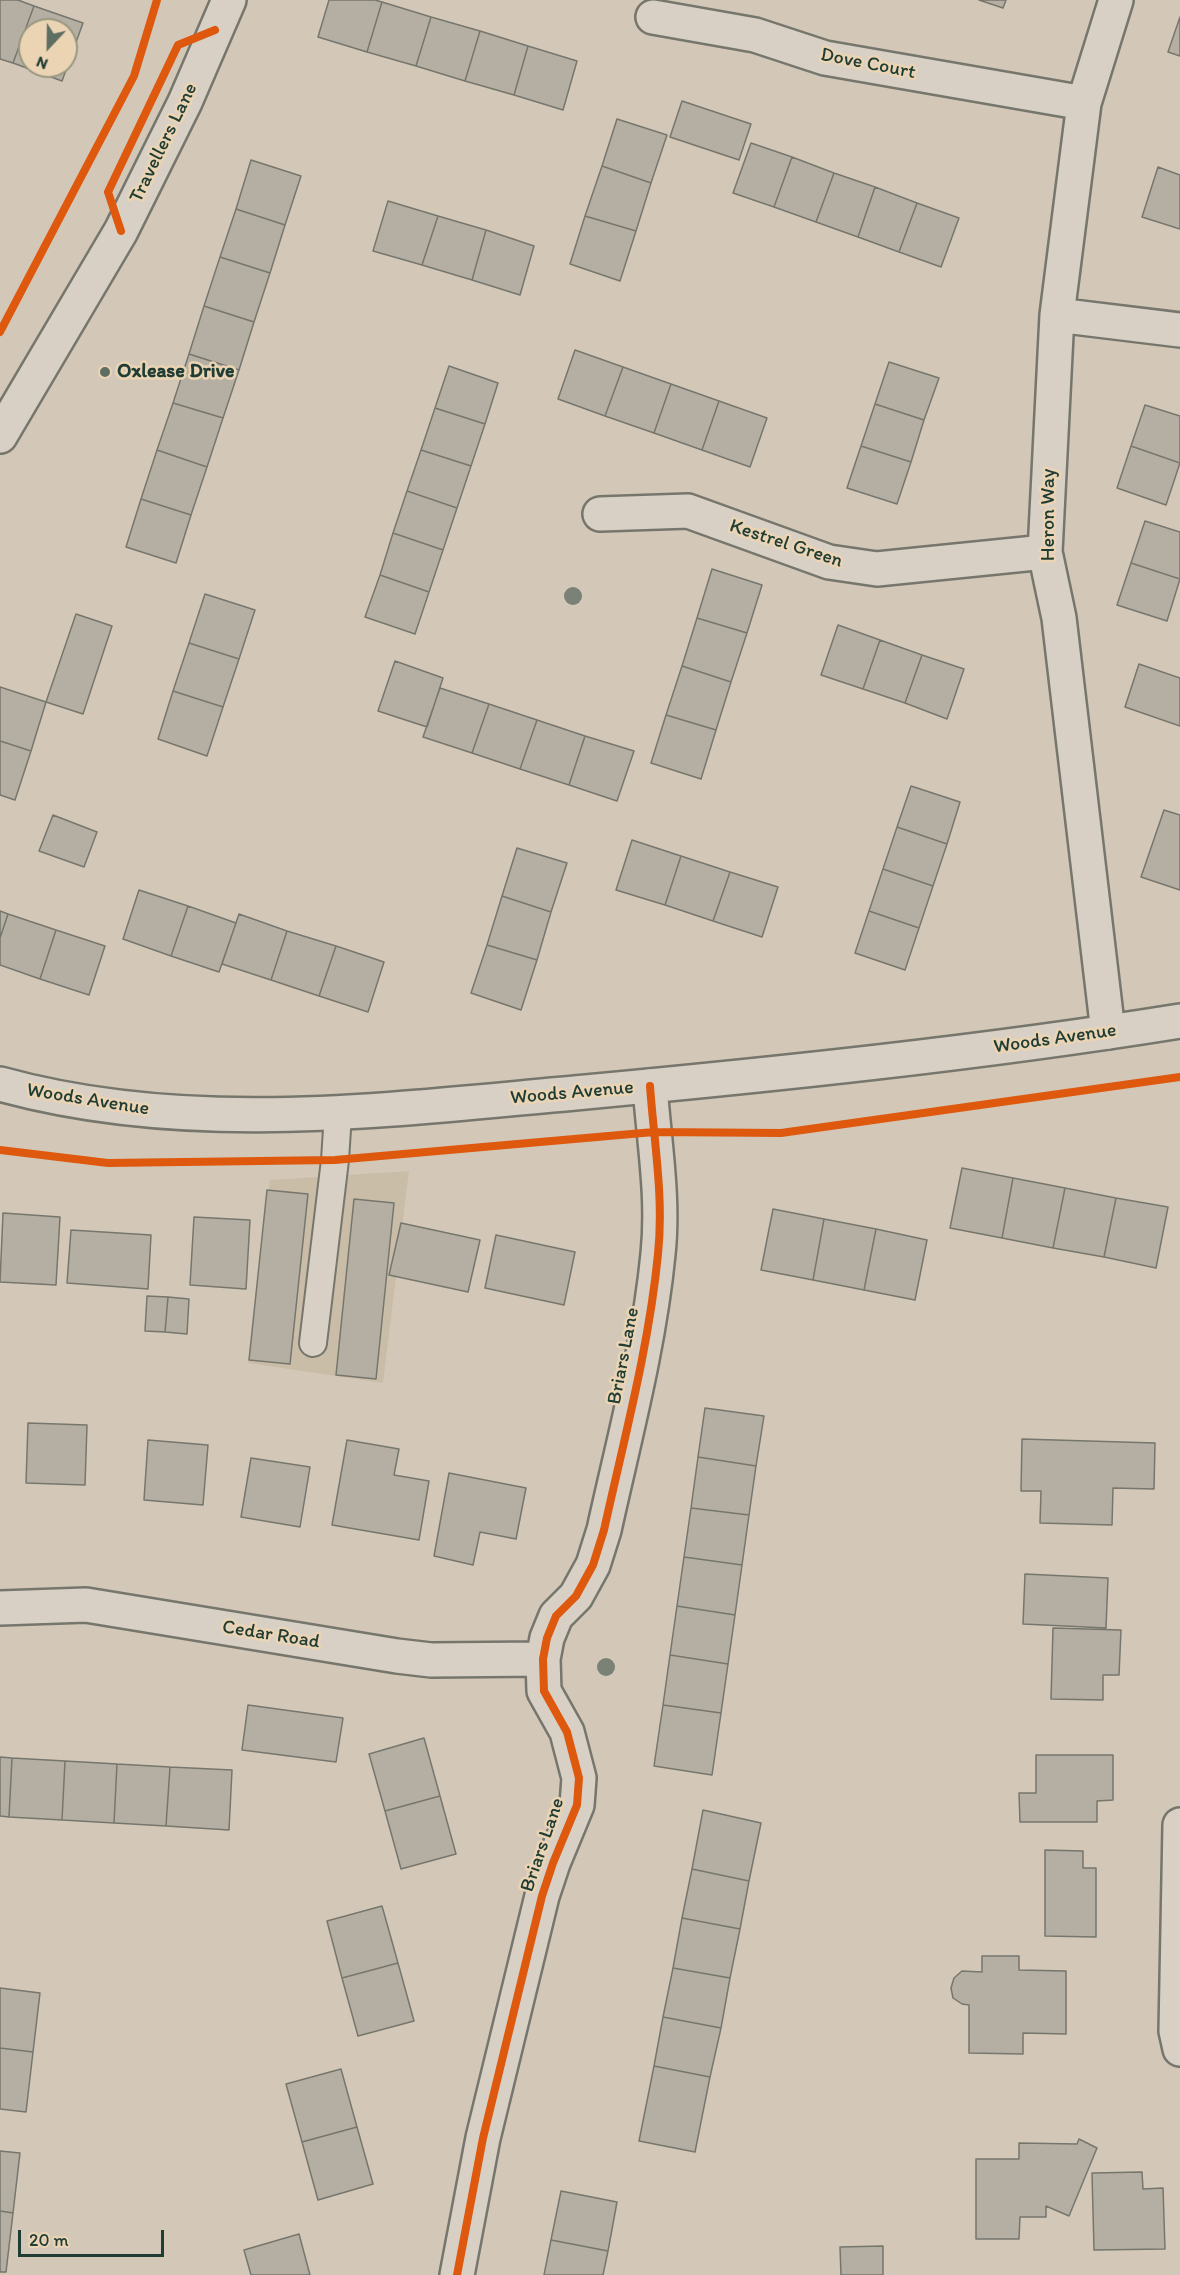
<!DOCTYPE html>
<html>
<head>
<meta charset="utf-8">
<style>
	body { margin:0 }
	#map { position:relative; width:1180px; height:2275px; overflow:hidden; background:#d3c8b8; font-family:Itim,sans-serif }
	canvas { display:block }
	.north { position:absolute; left:18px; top:18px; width:60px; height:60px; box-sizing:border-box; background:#ebd4b4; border:2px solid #999881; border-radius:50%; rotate:202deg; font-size:16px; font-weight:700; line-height:24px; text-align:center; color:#1f3d34 }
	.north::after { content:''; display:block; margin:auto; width:21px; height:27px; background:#5e6e62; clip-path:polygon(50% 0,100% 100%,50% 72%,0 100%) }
	.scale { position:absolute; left:18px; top:2230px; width:146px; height:27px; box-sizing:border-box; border:3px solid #1f3d34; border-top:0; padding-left:8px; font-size:18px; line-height:21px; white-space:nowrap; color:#1f3d34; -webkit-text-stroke:4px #ebd4b4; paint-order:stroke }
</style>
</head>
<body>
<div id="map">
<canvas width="1180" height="2275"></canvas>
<div class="north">N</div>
<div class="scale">20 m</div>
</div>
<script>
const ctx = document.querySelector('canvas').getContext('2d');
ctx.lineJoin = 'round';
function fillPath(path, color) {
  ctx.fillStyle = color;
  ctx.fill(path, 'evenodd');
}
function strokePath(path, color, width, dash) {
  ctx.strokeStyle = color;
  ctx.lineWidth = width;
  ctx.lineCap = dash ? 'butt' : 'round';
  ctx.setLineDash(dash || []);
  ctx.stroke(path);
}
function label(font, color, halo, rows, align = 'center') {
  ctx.font = font + ' Itim,sans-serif';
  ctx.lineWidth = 5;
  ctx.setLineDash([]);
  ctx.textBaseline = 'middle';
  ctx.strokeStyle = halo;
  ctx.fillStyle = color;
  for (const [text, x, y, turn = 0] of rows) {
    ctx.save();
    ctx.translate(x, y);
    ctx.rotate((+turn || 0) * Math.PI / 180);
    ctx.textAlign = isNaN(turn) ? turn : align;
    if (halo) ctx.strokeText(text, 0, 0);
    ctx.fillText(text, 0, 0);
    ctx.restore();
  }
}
const built = new Path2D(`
	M 409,1171 L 383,1383 L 248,1363 L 270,1180 Z`);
const building = new Path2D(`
	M 0,0 L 18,0 L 34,6 L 13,63 L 0,59 Z
	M 329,0 L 375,0 L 382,2 L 367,52 L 318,37 Z
	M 979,0 L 1006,0 L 1003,8 Z
	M 382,2 L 431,17 L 416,66 L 367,52 Z
	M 34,6 L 83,23 L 62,81 L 13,63 ZM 30,30 L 66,30 L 66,66 L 30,66 Z
	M 431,17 L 480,31 L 465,81 L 416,66 Z
	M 1180,17 L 1180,56 L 1168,52 Z
	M 480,31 L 528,46 L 514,95 L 465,81 Z
	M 528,46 L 577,61 L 563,110 L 514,95 Z
	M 682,101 L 751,124 L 739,160 L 670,137 Z
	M 617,119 L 667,135 L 651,183 L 602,166 Z
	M 751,143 L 792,157 L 774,207 L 733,193 Z
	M 792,157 L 834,173 L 816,222 L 774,207 Z
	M 251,160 L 301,176 L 285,225 L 236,209 Z
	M 602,166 L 651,183 L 636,231 L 585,216 Z
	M 1158,167 L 1180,175 L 1180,229 L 1142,217 Z
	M 834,173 L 875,187 L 858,237 L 816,222 Z
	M 875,187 L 917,203 L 899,252 L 858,237 Z
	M 388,201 L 438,216 L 422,265 L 373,251 Z
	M 917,203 L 959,218 L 941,267 L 899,252 Z
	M 236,209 L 285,225 L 270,273 L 220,257 Z
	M 438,216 L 486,230 L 472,280 L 422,265 Z
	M 585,216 L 636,231 L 620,281 L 570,264 Z
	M 486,230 L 534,246 L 520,295 L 472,280 Z
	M 220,257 L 270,273 L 254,322 L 204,306 Z
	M 204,306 L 254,322 L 239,370 L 189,354 Z
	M 575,350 L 623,367 L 605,416 L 558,399 Z
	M 189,354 L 239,370 L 223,418 L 173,403 Z
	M 889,362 L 939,378 L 924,420 L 875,404 Z
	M 449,366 L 498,383 L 485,424 L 435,408 Z
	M 623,367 L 671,384 L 654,433 L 605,416 Z
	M 671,384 L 719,401 L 702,450 L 654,433 Z
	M 719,401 L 767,418 L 750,467 L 702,450 Z
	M 173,403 L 223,418 L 207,467 L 157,450 Z
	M 875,404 L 924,420 L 911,462 L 861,446 Z
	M 1145,405 L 1180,416 L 1180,463 L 1131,446 Z
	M 435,408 L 485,424 L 471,466 L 421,450 Z
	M 861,446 L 911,462 L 897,504 L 847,488 Z
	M 1131,446 L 1180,463 L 1166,505 L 1117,488 Z
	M 157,450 L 207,467 L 191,515 L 141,499 Z
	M 421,450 L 471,466 L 457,508 L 407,491 Z
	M 407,491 L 457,508 L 443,550 L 393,533 Z
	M 141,499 L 191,515 L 176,563 L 126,547 Z
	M 1145,521 L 1180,532 L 1180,579 L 1131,563 Z
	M 393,533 L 443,550 L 429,592 L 380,575 Z
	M 1131,563 L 1180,579 L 1167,621 L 1117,605 Z
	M 712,569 L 762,585 L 747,633 L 697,618 Z
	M 380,575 L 429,592 L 415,634 L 365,617 Z
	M 205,594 L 255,610 L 239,659 L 189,643 Z
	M 76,614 L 112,626 L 83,714 L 46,702 Z
	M 697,618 L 747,633 L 731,682 L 682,666 Z
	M 838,625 L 880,640 L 863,689 L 821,675 Z
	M 880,640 L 922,655 L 905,703 L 863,689 Z
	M 189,643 L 239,659 L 223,707 L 173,691 Z
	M 922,655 L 964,669 L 947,719 L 905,703 Z
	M 395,661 L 443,678 L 427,727 L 378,711 Z
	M 1139,664 L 1180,678 L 1180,726 L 1125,707 Z
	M 682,666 L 731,682 L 716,730 L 666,715 Z
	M 0,687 L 46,702 L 31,751 L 0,741 Z
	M 440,688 L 489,704 L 472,753 L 423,737 Z
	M 173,691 L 223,707 L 207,756 L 158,739 Z
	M 489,704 L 537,720 L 520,769 L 472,753 Z
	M 666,715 L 716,730 L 701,779 L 651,763 Z
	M 537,720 L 585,736 L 569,785 L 520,769 Z
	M 585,736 L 634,751 L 617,801 L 569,785 Z
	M 0,741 L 31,751 L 15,800 L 0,795 Z
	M 911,786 L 960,802 L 947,844 L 897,827 Z
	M 1164,810 L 1180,815 L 1180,890 L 1141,877 Z
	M 53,815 L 97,832 L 84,867 L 39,851 Z
	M 897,827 L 947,844 L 933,886 L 883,869 Z
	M 632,840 L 681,856 L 665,905 L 616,890 Z
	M 517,848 L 567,863 L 551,912 L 502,896 Z
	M 681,856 L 730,872 L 713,921 L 665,905 Z
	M 883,869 L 933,886 L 919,928 L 869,911 Z
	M 730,872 L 778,887 L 762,937 L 713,921 Z
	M 139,890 L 188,906 L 171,956 L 123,939 Z
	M 502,896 L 551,912 L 537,960 L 487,945 Z
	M 188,906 L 236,923 L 219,972 L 171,956 Z
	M 0,911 L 8,914 L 0,938 Z
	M 869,911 L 919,928 L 905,970 L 855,953 Z
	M 8,914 L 56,930 L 40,979 L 0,965 L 0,938 Z
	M 239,914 L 287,931 L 271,980 L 222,964 Z
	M 56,930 L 105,946 L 89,995 L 40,979 Z
	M 287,931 L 336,946 L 319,996 L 271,980 Z
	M 487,945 L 537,960 L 521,1010 L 471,993 Z
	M 336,946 L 384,962 L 368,1012 L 319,996 Z
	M 962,1168 L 1013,1178 L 1002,1238 L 950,1228 Z
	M 1013,1178 L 1065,1188 L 1053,1248 L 1002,1238 Z
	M 1065,1188 L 1116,1198 L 1104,1257 L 1053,1248 Z
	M 267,1190 L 308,1194 L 290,1364 L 249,1360 Z
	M 1116,1198 L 1168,1207 L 1156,1268 L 1104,1257 Z
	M 354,1199 L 394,1203 L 376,1379 L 336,1375 Z
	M 773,1209 L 824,1219 L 813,1280 L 761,1270 Z
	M 3,1213 L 60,1217 L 56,1285 L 0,1282 Z
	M 194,1217 L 250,1220 L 246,1289 L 190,1285 Z
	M 824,1219 L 876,1229 L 864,1290 L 813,1280 Z
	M 401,1223 L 480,1240 L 468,1292 L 389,1275 Z
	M 876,1229 L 927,1240 L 915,1300 L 864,1290 Z
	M 71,1230 L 151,1235 L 148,1289 L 67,1283 Z
	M 496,1235 L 575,1252 L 564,1305 L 485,1288 Z
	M 147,1296 L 168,1297 L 165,1332 L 145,1331 Z
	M 168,1297 L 189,1299 L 187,1334 L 165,1332 Z
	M 705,1408 L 764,1416 L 756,1466 L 698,1457 Z
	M 28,1423 L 87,1425 L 85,1485 L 26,1483 Z
	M 1022,1439 L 1155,1443 L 1154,1489 L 1113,1488 L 1112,1525 L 1040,1523 L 1041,1491 L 1021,1491 Z
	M 148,1440 L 208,1445 L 203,1505 L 144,1500 Z
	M 347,1440 L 399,1449 L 394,1475 L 429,1481 L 419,1540 L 332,1525 Z
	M 698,1457 L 756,1466 L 749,1515 L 691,1508 Z
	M 251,1458 L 310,1467 L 300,1527 L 241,1517 Z
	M 449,1473 L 526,1488 L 516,1539 L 480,1532 L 473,1565 L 434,1556 Z
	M 691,1508 L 749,1515 L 742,1565 L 684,1557 Z
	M 684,1557 L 742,1565 L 735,1615 L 677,1606 Z
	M 1025,1574 L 1108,1578 L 1106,1628 L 1023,1624 Z
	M 677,1606 L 735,1615 L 728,1664 L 670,1655 Z
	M 1053,1628 L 1121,1630 L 1119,1675 L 1103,1675 L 1103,1700 L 1051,1699 Z
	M 670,1655 L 728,1664 L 721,1713 L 663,1705 Z
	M 248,1705 L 343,1718 L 336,1762 L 242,1750 Z
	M 663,1705 L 721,1713 L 712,1775 L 654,1766 Z
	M 424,1738 L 440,1796 L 385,1811 L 369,1754 Z
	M 1036,1755 L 1113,1755 L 1113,1800 L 1097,1801 L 1097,1822 L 1020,1822 L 1019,1793 L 1036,1793 Z
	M 0,1757 L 12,1758 L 9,1817 L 0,1816 Z
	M 12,1758 L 65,1761 L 62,1820 L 9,1817 Z
	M 65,1761 L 117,1764 L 114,1823 L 62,1820 Z
	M 117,1764 L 170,1767 L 166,1826 L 114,1823 Z
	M 170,1767 L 232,1770 L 229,1830 L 166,1826 Z
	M 440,1796 L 456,1854 L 401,1869 L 385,1811 Z
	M 703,1810 L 761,1823 L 749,1881 L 692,1869 Z
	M 1045,1850 L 1083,1851 L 1083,1868 L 1096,1868 L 1096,1937 L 1045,1936 Z
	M 692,1869 L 749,1881 L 740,1929 L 682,1918 Z
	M 382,1906 L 398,1963 L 342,1978 L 327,1921 Z
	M 682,1918 L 740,1929 L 730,1978 L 673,1968 Z
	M 982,1956 L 1019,1956 L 1019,1970 L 1066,1971 L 1066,2034 L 1023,2033 L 1023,2054 L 969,2053 L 969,2005 L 962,2004 L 953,1998 L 951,1988 L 954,1978 L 962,1971 L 982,1972 Z
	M 398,1963 L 414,2021 L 358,2036 L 342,1978 Z
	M 673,1968 L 730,1978 L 721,2028 L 663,2017 Z
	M 0,1988 L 40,1993 L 33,2052 L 0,2048 Z
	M 663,2017 L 721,2028 L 710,2077 L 654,2066 Z
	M 0,2048 L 33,2052 L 26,2112 L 0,2109 Z
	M 654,2066 L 710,2077 L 695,2152 L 639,2141 Z
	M 341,2069 L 357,2127 L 302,2142 L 286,2084 Z
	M 357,2127 L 373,2184 L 318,2200 L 302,2142 Z
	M 1079,2139 L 1097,2148 L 1069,2216 L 1046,2206 L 1046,2217 L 1020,2217 L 1019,2239 L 976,2239 L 976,2159 L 1019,2159 L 1019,2143 L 1077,2144 Z
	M 0,2151 L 20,2153 L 13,2213 L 0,2211 Z
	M 1142,2172 L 1143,2189 L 1163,2188 L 1165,2249 L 1094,2250 L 1092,2173 Z
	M 561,2191 L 617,2202 L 608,2251 L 551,2240 Z
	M 0,2211 L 13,2213 L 6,2272 L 0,2272 Z
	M 299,2234 L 310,2275 L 251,2275 L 244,2250 Z
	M 551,2240 L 608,2251 L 603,2275 L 544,2275 Z
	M 883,2246 L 883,2275 L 841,2275 L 840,2247 Z`);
const service = new Path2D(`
	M 313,1343 L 335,1160 L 338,1114`);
const minor = new Path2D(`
	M 653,17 L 755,35 L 825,58 L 1084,103
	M 1057,315 L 1180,330
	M 600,514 L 688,511 L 829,562 L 877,569 L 1045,552
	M 1108,1032 L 1059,618 L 1045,552 L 1057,315 L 1084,103 L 1116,0
	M 0,1608 L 86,1605 L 397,1656 L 431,1660 L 543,1659
	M 1180,1825 L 1176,2031 L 1180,2049
	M 457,2275 L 483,2138 L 542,1896 L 553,1863 L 577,1805 L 579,1778 L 567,1732 L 544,1691 L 543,1659 L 547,1638 L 556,1616 L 576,1596 L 593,1565 L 604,1530 C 624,1439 649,1347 658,1254 C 664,1198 654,1142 650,1086`);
const tertiary = new Path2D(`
	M 0,436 L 121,231 L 185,102 L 229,0
	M 0,1084 C 188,1136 385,1110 575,1093 C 778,1074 980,1053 1180,1021`);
const cycleway = new Path2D(`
	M 121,231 L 108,192 L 178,45 L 215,30
	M 0,332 L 134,76 L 157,0
	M 0,1150 L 108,1163 L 335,1160 L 654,1132 L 781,1133 L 1180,1077
	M 457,2275 L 483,2138 L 542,1896 L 553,1863 L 577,1805 L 579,1778 L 567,1732 L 544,1691 L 543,1659 L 547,1638 L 556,1616 L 576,1596 L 593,1565 L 604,1530 C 624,1439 649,1347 658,1254 C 664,1198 654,1142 650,1086`);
const trees = [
	[573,596],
	[606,1667]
];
const markers = [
	[105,372,6,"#5e6e62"]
];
const streetNames = [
	["Dove Court",868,64,11],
	["Travellers Lane",164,143,-64],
	["Heron Way",1049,515,-90],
	["Kestrel Green",786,544,18],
	["Woods Avenue",1055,1039,-8],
	["Woods Avenue",572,1093,-5],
	["Woods Avenue",88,1100,9],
	["Briars Lane",624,1356,-79],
	["Cedar Road",271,1635,9],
	["Briars Lane",543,1845,-71]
];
const poiNames = [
	["Oxlease Drive",117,372]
];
fillPath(built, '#c9bda7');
fillPath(building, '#b5afa3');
strokePath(building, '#76766d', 1.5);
strokePath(service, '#76766d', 30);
strokePath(minor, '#76766d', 38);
strokePath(tertiary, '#76766d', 38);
strokePath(service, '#d8d0c4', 26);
strokePath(minor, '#d8d0c4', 33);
strokePath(tertiary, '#d8d0c4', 33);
strokePath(cycleway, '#de580e', 8);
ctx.fillStyle = '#798275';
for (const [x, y] of trees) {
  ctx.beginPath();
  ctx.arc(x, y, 9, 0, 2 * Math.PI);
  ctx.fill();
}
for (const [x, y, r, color] of markers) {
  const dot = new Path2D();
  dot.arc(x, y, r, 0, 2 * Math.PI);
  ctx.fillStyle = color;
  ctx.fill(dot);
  strokePath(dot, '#ebd4b4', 2);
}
label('20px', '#1f3d34', '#ebd4b4', streetNames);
label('bold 20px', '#1f3d34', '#ebd4b4', poiNames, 'left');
</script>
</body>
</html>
